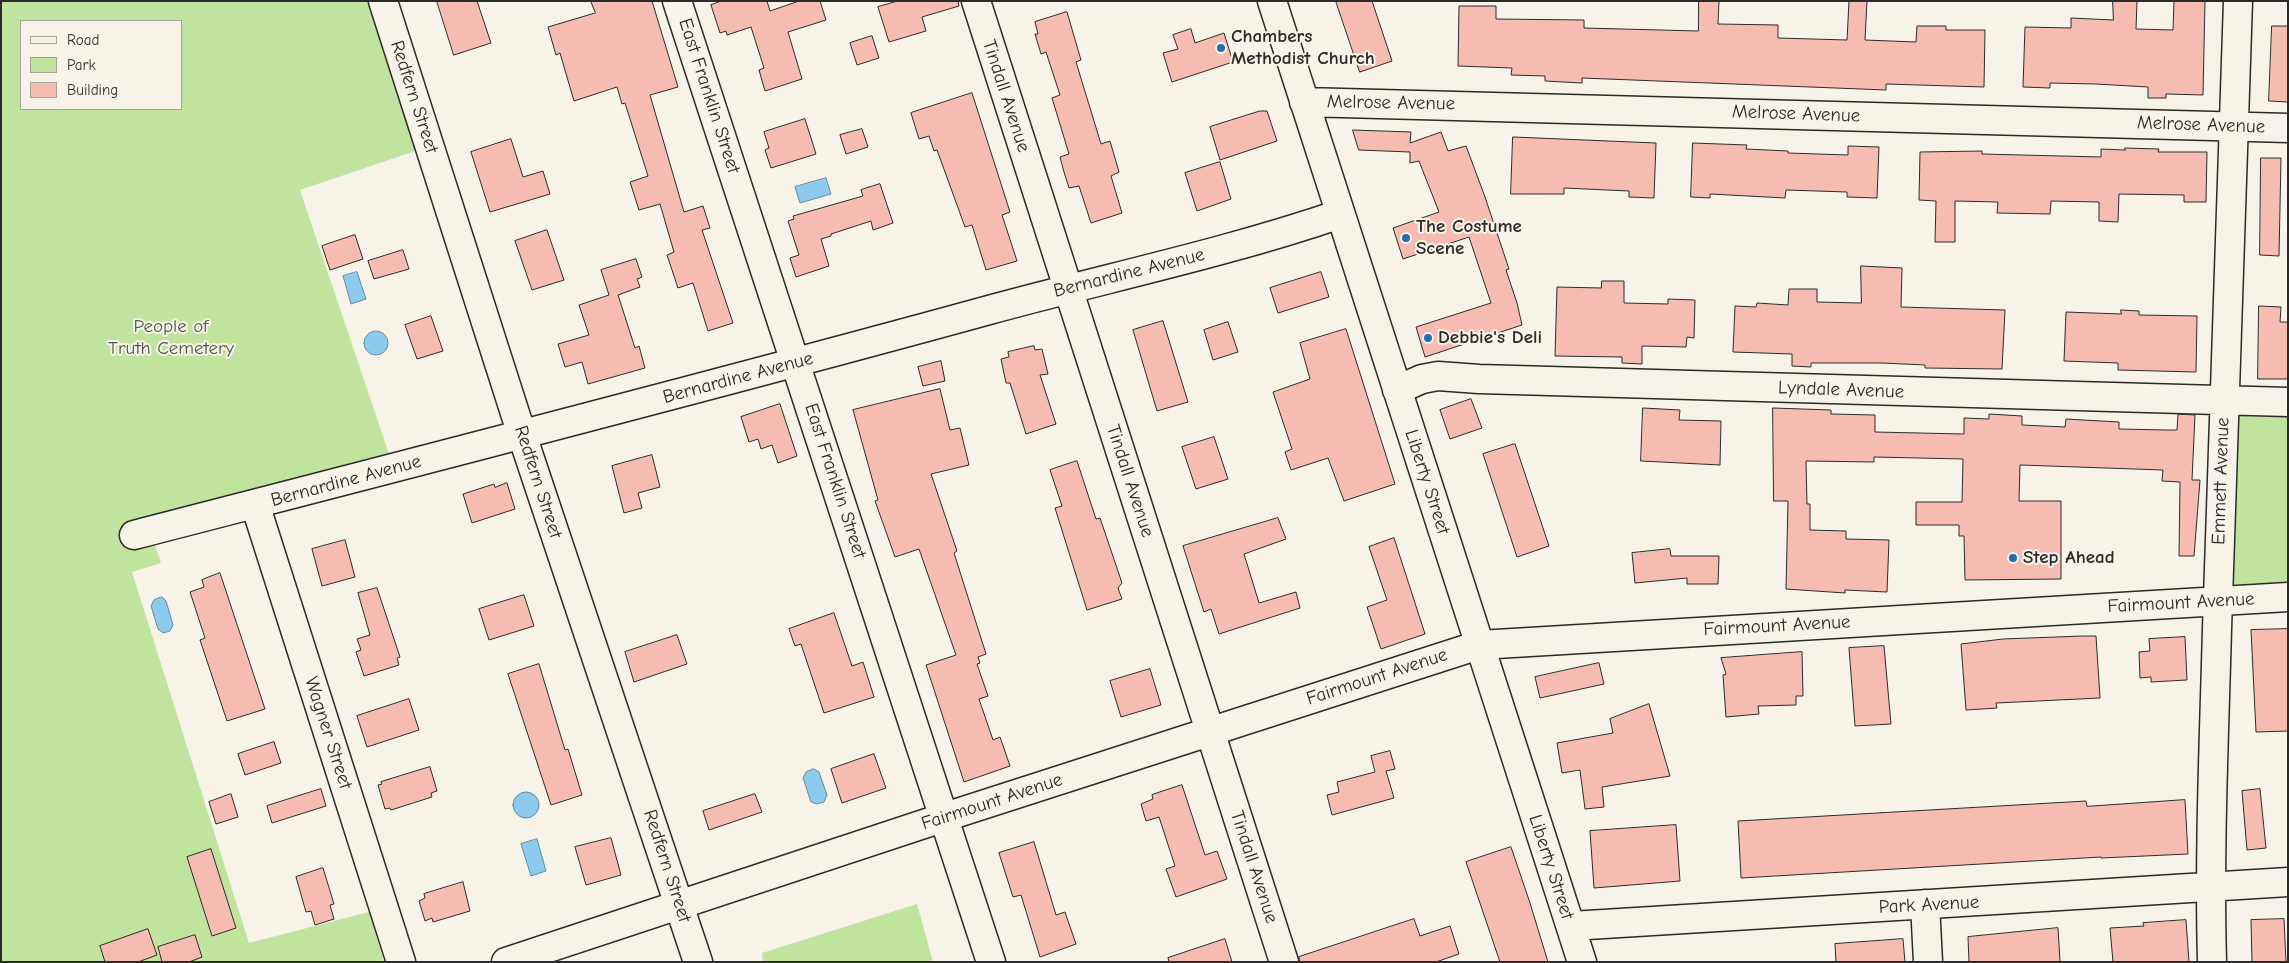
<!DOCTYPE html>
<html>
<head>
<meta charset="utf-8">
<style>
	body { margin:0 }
	#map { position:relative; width:2289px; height:963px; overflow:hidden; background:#f7f3e8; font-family:"Comic Neue",sans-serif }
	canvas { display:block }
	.frame { position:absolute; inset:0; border:2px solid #2b2b2b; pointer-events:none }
	.legend { position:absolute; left:20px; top:20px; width:162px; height:90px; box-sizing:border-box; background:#f7f3e8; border:1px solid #a5a39c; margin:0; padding:6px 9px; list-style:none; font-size:15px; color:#2b2b2b }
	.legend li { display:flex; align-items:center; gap:10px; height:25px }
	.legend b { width:25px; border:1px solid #a5a39c }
</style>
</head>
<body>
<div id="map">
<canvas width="2289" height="963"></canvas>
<div class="frame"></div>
<ul class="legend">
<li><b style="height:6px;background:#f7f3e8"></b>Road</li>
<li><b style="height:14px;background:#c0e49e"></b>Park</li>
<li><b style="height:14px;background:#f7bcb1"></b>Building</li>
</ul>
</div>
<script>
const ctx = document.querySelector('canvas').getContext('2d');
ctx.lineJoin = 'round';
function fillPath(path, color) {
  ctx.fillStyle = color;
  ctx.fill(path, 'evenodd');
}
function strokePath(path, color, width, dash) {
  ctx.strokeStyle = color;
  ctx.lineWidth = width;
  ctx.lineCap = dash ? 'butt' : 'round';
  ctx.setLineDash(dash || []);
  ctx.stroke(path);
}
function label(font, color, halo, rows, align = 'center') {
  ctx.font = font + ' "Comic Neue",sans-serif';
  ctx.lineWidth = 4;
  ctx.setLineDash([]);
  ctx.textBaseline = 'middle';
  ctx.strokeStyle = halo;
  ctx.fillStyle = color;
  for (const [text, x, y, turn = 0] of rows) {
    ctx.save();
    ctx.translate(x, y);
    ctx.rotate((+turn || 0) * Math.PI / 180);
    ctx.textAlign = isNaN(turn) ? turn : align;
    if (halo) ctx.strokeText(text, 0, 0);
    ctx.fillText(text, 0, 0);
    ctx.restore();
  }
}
const green = new Path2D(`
	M 1,1 L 369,1 L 418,150 L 300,190 L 389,454 L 147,521 L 161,563 L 132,572 L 249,943 L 369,912 L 384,962 L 1,962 ZM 21,21 L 181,21 L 181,109 L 21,109 Z
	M 2229,414 L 2288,415 L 2288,586 L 2231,590 Z
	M 917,904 L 933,962 L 763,962 L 762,953 Z`);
const water = new Path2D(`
	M 826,178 L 831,194 L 800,203 L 795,187 Z
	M 357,272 L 366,299 L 351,304 L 343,276 Z
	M364 343a12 12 0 1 1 24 0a12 12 0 1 1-24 0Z
	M 162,597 L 166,601 L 173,625 L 170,631 L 163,633 L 158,629 L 151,606 L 154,600 Z
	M 814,769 L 819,772 L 827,795 L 824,802 L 817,804 L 811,802 L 803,778 L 806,772 Z
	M513 805a13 13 0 1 1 26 0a13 13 0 1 1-26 0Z
	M 537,839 L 546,871 L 531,876 L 521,844 Z`);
const building = new Path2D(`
	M 437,1 L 477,1 L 491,43 L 454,55 Z
	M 591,1 L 652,1 L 678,87 L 650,95 L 684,212 L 703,206 L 710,228 L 702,230 L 733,323 L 708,331 L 693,283 L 678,288 L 667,255 L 674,252 L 660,204 L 639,210 L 630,182 L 648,176 L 625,103 L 622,104 L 617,87 L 574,101 L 560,53 L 556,55 L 548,27 L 595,13 Z
	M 722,1 L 767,1 L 770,11 L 799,1 L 820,1 L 826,20 L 788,32 L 802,79 L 765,91 L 759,70 L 764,68 L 751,27 L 727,35 L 726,31 L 720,33 L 711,5 Z
	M 898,1 L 958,1 L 959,6 L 922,17 L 926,31 L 889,42 L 878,7 Z
	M 1336,1 L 1372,1 L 1392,61 L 1360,72 Z
	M 1699,1 L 1719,1 L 1718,24 L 1778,25 L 1778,38 L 1847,40 L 1849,1 L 1867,1 L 1865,40 L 1916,42 L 1917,26 L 1946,26 L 1946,30 L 1985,30 L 1984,87 L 1886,84 L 1886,90 L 1582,78 L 1582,83 L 1545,81 L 1545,76 L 1511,75 L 1512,68 L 1458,66 L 1459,6 L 1496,6 L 1496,19 L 1584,20 L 1584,28 L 1698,31 Z
	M 2113,1 L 2137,1 L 2136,29 L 2173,30 L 2174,1 L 2205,1 L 2203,95 L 2166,94 L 2166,98 L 2148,98 L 2148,87 L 2096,84 L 2050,83 L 2050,88 L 2023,87 L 2025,27 L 2071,28 L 2071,18 L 2113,20 Z
	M 1067,12 L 1081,60 L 1076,62 L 1101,144 L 1110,141 L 1119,172 L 1111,176 L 1122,213 L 1091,223 L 1079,186 L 1069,188 L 1064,172 L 1060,157 L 1069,154 L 1052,98 L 1060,95 L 1046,52 L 1041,54 L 1035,34 L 1038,34 L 1035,22 Z
	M 2272,26 L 2288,26 L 2288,102 L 2269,101 Z
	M 1191,29 L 1195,43 L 1224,33 L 1233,62 L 1172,82 L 1163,53 L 1178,49 L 1173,35 Z
	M 872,36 L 879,58 L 857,65 L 850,43 Z
	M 972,93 L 1010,212 L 1002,215 L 1017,261 L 986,270 L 972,225 L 965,227 L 937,150 L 934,151 L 929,136 L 919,139 L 911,113 Z
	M 1260,111 L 1267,111 L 1277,141 L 1220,160 L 1210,127 Z
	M 805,119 L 816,154 L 771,168 L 765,150 L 769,148 L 764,132 Z
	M 862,129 L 868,147 L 846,154 L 840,135 Z
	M 1353,130 L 1411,132 L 1410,143 L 1441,132 L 1448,151 L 1466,146 L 1485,197 L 1509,269 L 1506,270 L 1517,303 L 1522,325 L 1425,357 L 1416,327 L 1491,303 L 1469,237 L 1403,259 L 1393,228 L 1439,212 L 1419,161 L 1410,163 L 1410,152 L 1359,150 Z
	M 1513,137 L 1656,143 L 1654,198 L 1629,197 L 1629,191 L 1564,188 L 1564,194 L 1511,194 Z
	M 511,139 L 523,177 L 543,171 L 550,194 L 490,212 L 471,152 Z
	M 1693,143 L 1747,145 L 1746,149 L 1788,151 L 1788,153 L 1848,155 L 1848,146 L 1879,147 L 1877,198 L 1847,197 L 1847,192 L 1786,190 L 1785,198 L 1710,194 L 1710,198 L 1691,197 Z
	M 2125,148 L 2159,149 L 2158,152 L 2207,152 L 2206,202 L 2184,202 L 2184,195 L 2119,194 L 2118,222 L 2099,221 L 2099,202 L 2051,201 L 2050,214 L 1997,213 L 1998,202 L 1955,201 L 1955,242 L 1935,242 L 1936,201 L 1919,200 L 1920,152 L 1982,151 L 1982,154 L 2101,157 L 2101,149 L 2125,150 Z
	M 2261,158 L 2281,158 L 2279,256 L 2260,255 Z
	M 1220,162 L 1231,199 L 1197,211 L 1185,173 Z
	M 880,184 L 893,223 L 873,230 L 871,221 L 831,234 L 831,236 L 821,239 L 829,266 L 796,277 L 790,258 L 799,255 L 788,221 L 794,219 L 793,216 L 863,196 L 861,190 Z
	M 547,230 L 564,280 L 532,290 L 515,241 Z
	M 355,235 L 363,259 L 330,270 L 322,246 Z
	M 403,250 L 409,269 L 374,279 L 368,261 Z
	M 636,259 L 642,277 L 637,279 L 640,287 L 618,295 L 635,348 L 639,346 L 645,368 L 588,384 L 582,362 L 565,367 L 558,344 L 589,335 L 579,305 L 609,295 L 601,270 Z
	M 1861,266 L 1902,268 L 1901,307 L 2005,310 L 2002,369 L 1925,368 L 1925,365 L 1882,363 L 1811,363 L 1811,367 L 1792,366 L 1792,354 L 1733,352 L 1735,306 L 1756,307 L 1757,303 L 1788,305 L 1789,289 L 1817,289 L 1817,302 L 1861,303 Z
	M 1321,272 L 1329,297 L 1278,313 L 1270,288 Z
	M 1602,281 L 1624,281 L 1624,303 L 1668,304 L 1668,299 L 1695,300 L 1694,338 L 1687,337 L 1686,347 L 1642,346 L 1642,364 L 1622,363 L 1622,357 L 1555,356 L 1557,287 L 1601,288 Z
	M 2259,306 L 2281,307 L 2280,322 L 2288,322 L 2288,379 L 2258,379 Z
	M 2121,310 L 2139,311 L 2139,315 L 2197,316 L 2196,372 L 2118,370 L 2118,363 L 2064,361 L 2066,312 L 2121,314 Z
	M 431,316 L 443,351 L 417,359 L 405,325 Z
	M 1163,321 L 1188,402 L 1157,411 L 1133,330 Z
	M 1228,322 L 1238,352 L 1213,360 L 1204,330 Z
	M 1346,329 L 1395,484 L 1344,501 L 1328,458 L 1291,470 L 1285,452 L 1292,449 L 1273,392 L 1310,379 L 1300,343 Z
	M 1034,346 L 1035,350 L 1042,349 L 1048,374 L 1040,375 L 1056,424 L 1026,434 L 1010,383 L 1006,383 L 1001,359 L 1009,357 L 1008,352 Z
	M 941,361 L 945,381 L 923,386 L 918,367 Z
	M 940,389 L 950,430 L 960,428 L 969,465 L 931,474 L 957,551 L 954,553 L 986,654 L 978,657 L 980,663 L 977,664 L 988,696 L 979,699 L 993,740 L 1000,737 L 1010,766 L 964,782 L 926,665 L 956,655 L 919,549 L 895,557 L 875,501 L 878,500 L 853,410 Z
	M 1471,399 L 1482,428 L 1450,439 L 1440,410 Z
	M 780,404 L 797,456 L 778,463 L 772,445 L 761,449 L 758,439 L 749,442 L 741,417 Z
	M 1643,408 L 1680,410 L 1679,420 L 1721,421 L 1720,465 L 1641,461 Z
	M 1773,408 L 1831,410 L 1831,414 L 1875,415 L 1875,432 L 1964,434 L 1964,418 L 1989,419 L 1989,414 L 2022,416 L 2022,425 L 2065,427 L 2066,419 L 2119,422 L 2119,429 L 2166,430 L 2177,430 L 2178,414 L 2195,415 L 2192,480 L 2200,480 L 2194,556 L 2179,556 L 2180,482 L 2162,481 L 2163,470 L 2020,465 L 2019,501 L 2061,501 L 2061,579 L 1965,580 L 1964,536 L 1959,536 L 1959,525 L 1916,525 L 1916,502 L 1962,502 L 1963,459 L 1874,457 L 1874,462 L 1806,461 L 1807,504 L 1810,504 L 1810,530 L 1846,531 L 1846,539 L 1889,540 L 1887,592 L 1845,590 L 1845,593 L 1786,589 L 1788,501 L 1774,501 Z
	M 1214,437 L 1228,479 L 1196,489 L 1182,447 Z
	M 1515,444 L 1549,546 L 1517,557 L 1483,454 Z
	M 652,455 L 660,487 L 638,493 L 642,508 L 624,513 L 612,466 Z
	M 1077,461 L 1096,519 L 1100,518 L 1122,583 L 1118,588 L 1122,599 L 1087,610 L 1055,508 L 1062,506 L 1050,470 Z
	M 507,483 L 515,509 L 472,523 L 463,494 L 494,484 L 495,487 Z
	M 1278,518 L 1286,539 L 1244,554 L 1259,603 L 1296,592 L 1300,608 L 1219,634 L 1211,609 L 1204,612 L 1183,546 Z
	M 1394,538 L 1425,634 L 1381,649 L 1367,607 L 1387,600 L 1369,547 Z
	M 345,540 L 355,577 L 322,586 L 312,549 Z
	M 1670,549 L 1671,556 L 1719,556 L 1718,584 L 1687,584 L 1687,578 L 1635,583 L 1632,553 Z
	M 220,573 L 265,709 L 227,721 L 200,640 L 205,638 L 190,592 L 204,587 L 202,580 Z
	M 377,588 L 400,657 L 397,658 L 399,665 L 364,676 L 356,652 L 361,650 L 357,639 L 370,635 L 358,593 Z
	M 524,595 L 534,626 L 489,640 L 479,609 Z
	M 834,613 L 852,666 L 863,662 L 874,697 L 824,713 L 801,644 L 795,646 L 789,629 Z
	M 2288,629 L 2288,731 L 2256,732 L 2251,630 Z
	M 677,635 L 687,664 L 634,682 L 625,652 Z
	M 2083,636 L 2096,636 L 2100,698 L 1996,703 L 1997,708 L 1966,710 L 1961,644 L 2003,639 Z
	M 2185,637 L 2187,680 L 2151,682 L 2151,677 L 2140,678 L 2139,652 L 2150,651 L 2149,639 Z
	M 1884,646 L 1891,724 L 1855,726 L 1849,648 Z
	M 1802,652 L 1803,696 L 1796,696 L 1796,705 L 1758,706 L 1759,714 L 1726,717 L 1723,675 L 1726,674 L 1721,658 Z
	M 1599,663 L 1604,684 L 1540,698 L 1535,677 Z
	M 539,664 L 565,750 L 568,749 L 582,795 L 551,805 L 508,674 Z
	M 1150,669 L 1161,705 L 1121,717 L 1110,681 Z
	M 409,699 L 419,730 L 367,747 L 357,716 Z
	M 1649,704 L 1670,776 L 1602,787 L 1604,807 L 1585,809 L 1580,770 L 1562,773 L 1557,743 L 1613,733 L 1610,719 Z
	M 274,742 L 281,763 L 245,775 L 238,754 Z
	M 1390,751 L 1395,769 L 1386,771 L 1394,798 L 1332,815 L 1327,795 L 1339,792 L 1337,782 L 1375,772 L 1371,756 Z
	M 874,754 L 886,788 L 842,803 L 831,769 Z
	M 430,767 L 437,791 L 431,793 L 432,797 L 391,810 L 390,808 L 385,809 L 378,785 L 382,784 L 381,782 Z
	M 1182,785 L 1205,855 L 1217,851 L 1227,879 L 1176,897 L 1166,869 L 1175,866 L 1159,817 L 1146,821 L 1141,804 L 1153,799 L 1152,795 Z
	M 321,789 L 326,806 L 272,823 L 267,806 Z
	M 2260,789 L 2266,848 L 2247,850 L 2242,791 Z
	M 231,794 L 238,817 L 216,824 L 209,802 Z
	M 755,794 L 762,812 L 709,830 L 703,811 Z
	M 2185,800 L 2188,854 L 2101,858 L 2101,857 L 1741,878 L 1738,821 L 2086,801 L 2087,806 Z
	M 1676,825 L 1680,881 L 1594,888 L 1590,831 Z
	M 611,838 L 621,875 L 586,885 L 575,847 Z
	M 1034,842 L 1056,915 L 1065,912 L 1076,944 L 1040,957 L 1021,895 L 1013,897 L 999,853 Z
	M 1511,847 L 1530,903 L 1548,962 L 1500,962 L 1466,862 Z
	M 211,849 L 236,928 L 212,936 L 187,857 Z
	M 323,868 L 334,904 L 330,905 L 334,919 L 315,925 L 311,911 L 306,912 L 296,877 Z
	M 463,882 L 470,911 L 433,922 L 432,918 L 425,921 L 419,901 L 425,898 L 424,894 Z
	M 1414,919 L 1420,936 L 1450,926 L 1459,954 L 1436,962 L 1299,962 L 1299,957 Z
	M 2284,919 L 2286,962 L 2252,962 L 2251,920 Z
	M 2186,920 L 2189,962 L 2113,962 L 2110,928 L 2144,926 L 2143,923 Z
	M 2058,928 L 2060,962 L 1969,962 L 1968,937 Z
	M 148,929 L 157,955 L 138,962 L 105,962 L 100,946 Z
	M 195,935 L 202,957 L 189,962 L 162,962 L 158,947 Z
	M 1225,939 L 1232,962 L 1169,962 L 1168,958 Z
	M 1903,939 L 1905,962 L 1836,962 L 1835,944 Z`);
const minor = new Path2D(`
	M 383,1 L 522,435 L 698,962
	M 677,1 L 991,962
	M 976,1 L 1284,962
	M 1272,1 L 1582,962
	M 1304,102 L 2288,128
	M 1397,390 L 1422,379 L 1438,376 L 1479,379 L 2288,402
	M 255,504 L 401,962
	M 134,535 C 420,461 705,388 989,310 C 1106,278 1226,253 1340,214
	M 1925,904 L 1928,962
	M 1571,926 L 2288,882
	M 506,962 L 945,817 L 1479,645 L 2288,597
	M 2212,962 C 2209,851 2214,740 2217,629 C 2223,419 2232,210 2238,1`);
const markers = [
	[1221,48,5,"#1f6fb2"],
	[1406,238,5,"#1f6fb2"],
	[1428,338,5,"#1f6fb2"],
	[2013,558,5,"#1f6fb2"]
];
const poiNames = [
	["Chambers",1231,37],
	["Methodist Church",1231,59],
	["The Costume",1416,227],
	["Scene",1416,249],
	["Debbie's Deli",1438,338],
	["Step Ahead",2023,558]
];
const streetNames = [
	["East Franklin Street",709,96,72],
	["Tindall Avenue",1006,96,72],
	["Redfern Street",414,97,72],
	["Melrose Avenue",1391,103,1],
	["Melrose Avenue",1796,114,2],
	["Melrose Avenue",2201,125,2],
	["Bernardine Avenue",1129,273,-14],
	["Bernardine Avenue",738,378,-15],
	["Lyndale Avenue",1841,390,2],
	["Bernardine Avenue",346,481,-15],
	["East Franklin Street",835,481,72],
	["Tindall Avenue",1130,481,72],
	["Emmett Avenue",2221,481,-88],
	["Redfern Street",538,482,72],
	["Liberty Street",1427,482,72],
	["Fairmount Avenue",2181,603,-3],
	["Fairmount Avenue",1777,626,-3],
	["Fairmount Avenue",1377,677,-18],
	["Wagner Street",328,733,72],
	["Fairmount Avenue",992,802,-18],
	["Redfern Street",667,866,72],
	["Tindall Avenue",1254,867,72],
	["Liberty Street",1551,867,72],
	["Park Avenue",1929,905,-3]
];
const parkNames = [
	["People of",171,327],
	["Truth Cemetery",171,349]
];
fillPath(green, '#c0e49e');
fillPath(water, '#8dcbee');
strokePath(water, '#668ba0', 1);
fillPath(building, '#f7bcb1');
strokePath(building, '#2b2b2b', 1);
strokePath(minor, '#2b2b2b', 31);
strokePath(minor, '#f7f3e8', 28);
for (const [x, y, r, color] of markers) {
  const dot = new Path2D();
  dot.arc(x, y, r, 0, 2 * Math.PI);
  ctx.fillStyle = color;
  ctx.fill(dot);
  strokePath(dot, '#f7f3e8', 2);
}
label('bold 19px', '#2b2b2b', '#f7f3e8', poiNames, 'left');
label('19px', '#2b2b2b', '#f7f3e8', streetNames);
label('19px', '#505948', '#f7f3e8', parkNames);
</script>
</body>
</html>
